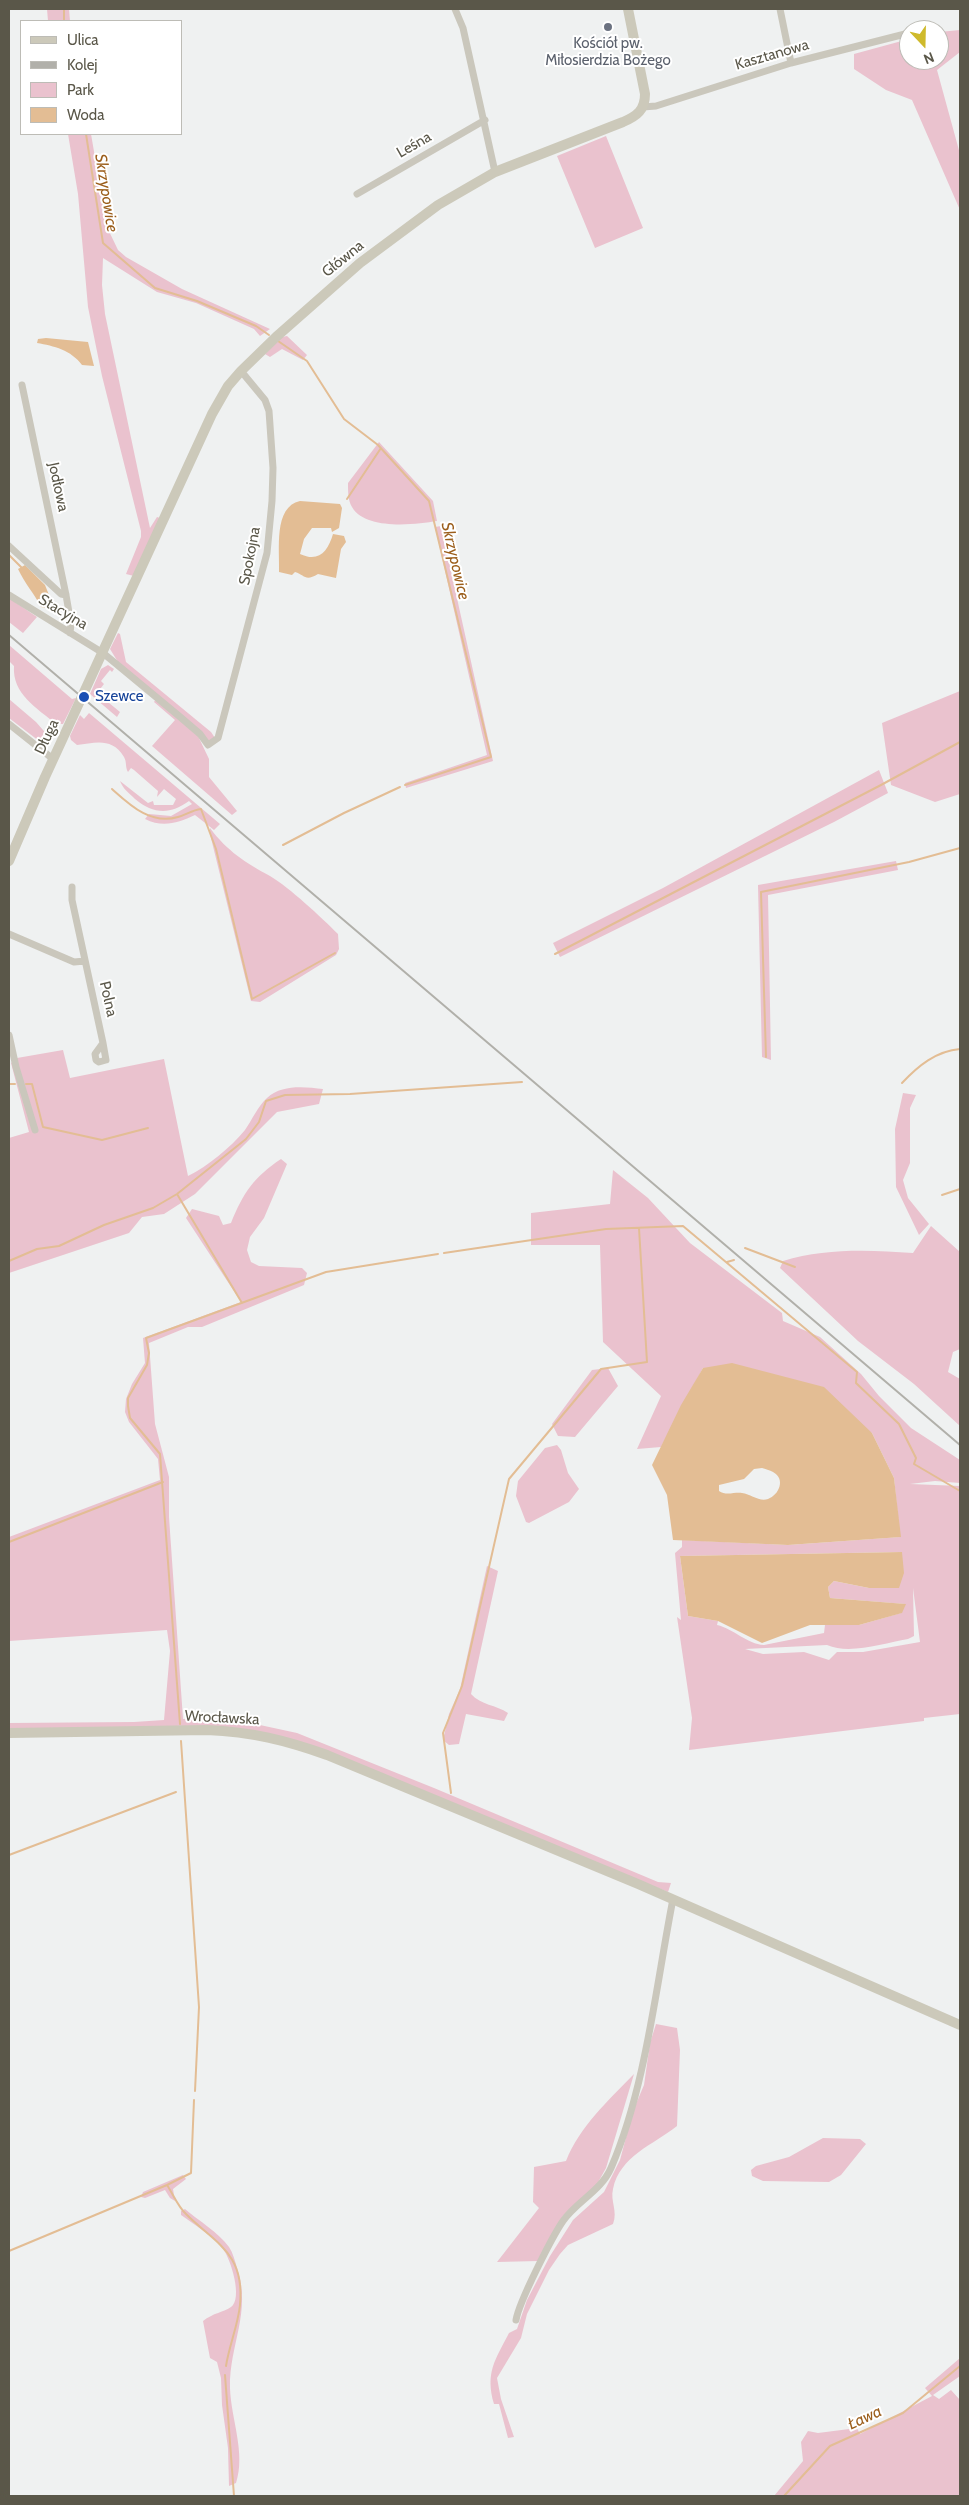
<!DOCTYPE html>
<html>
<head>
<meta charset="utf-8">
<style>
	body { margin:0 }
	#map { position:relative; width:969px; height:2505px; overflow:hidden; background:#eff1f1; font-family:Cabin,sans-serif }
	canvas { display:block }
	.frame { position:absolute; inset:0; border:10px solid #5a5749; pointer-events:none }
	.legend { position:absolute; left:20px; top:20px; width:162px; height:115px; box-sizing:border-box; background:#fff; border:1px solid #bdbcb6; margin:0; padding:6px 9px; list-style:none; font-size:15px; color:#5a5749 }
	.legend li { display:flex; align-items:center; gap:10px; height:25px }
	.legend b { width:25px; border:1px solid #bdbcb6 }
	.north { position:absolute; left:899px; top:20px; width:50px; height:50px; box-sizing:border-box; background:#fff; border:1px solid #bdbcb6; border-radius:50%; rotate:159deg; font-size:14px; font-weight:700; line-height:20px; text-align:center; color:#5a5749 }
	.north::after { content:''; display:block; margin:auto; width:18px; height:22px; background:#cfba2c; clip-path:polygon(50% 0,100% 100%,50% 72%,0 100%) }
</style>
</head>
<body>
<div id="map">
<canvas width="969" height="2505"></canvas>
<div class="frame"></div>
<ul class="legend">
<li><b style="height:6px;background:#ccc9ba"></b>Ulica</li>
<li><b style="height:6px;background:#b1b0aa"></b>Kolej</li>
<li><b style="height:14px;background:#eac2ce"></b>Park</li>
<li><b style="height:14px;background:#e3bd94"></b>Woda</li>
</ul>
<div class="north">N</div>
</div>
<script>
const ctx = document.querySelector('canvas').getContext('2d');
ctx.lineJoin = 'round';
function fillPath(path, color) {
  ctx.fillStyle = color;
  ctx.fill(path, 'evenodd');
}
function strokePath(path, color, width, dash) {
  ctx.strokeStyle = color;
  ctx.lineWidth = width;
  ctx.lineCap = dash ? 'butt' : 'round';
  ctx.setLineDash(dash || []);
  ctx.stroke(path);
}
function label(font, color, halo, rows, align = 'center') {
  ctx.font = font + ' Cabin,sans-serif';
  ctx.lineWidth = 4;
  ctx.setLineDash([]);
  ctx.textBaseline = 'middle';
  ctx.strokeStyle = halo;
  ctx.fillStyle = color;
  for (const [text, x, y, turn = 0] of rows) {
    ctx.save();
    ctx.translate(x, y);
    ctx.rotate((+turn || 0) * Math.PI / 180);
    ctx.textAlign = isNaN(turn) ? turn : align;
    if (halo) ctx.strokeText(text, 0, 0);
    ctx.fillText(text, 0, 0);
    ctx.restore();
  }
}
const green = new Path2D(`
	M 47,9 L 69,9 L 70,21 L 48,21 Z
	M 960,30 L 960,52 L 937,70 L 960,154 L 960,210 L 912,100 L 886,90 L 854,69 L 854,54 L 909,39 L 909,60 L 939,60 L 939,32 Z
	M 68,134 L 91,134 L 97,169 L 102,182 L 106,225 L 118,250 L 126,257 L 182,289 L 270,329 L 260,336 L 254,329 L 196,303 L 157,292 L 103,258 L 102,285 L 105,314 L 150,528 L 157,517 L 160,518 L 134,576 L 126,574 L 141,537 L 141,531 L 102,376 L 88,307 L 78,194 Z
	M 606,136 L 643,228 L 595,248 L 557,156 Z
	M 287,336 L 307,355 L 303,360 L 282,349 L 270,357 L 265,354 L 282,337 Z
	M 379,442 L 433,501 L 437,521 C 414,525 365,530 352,507 C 348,501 348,491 348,483 Z
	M 441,526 L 493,761 L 406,788 L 405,783 L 487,755 L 435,527 Z
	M 9,598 L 37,617 L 23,633 L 9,622 Z
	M 118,633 L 120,634 L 126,662 L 211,732 L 215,738 L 209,742 L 118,662 L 110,649 Z
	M 9,645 L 72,699 L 76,698 L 63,724 L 56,724 C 37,708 12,694 14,666 L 9,661 Z
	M 108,665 L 114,669 L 112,672 L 110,670 L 101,681 L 104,684 L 97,693 L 120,712 L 117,717 L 90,694 L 101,669 Z
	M 960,691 L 960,794 L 935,802 L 891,785 L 882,723 Z
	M 9,699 L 36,722 L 50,738 L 43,744 L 9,718 Z
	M 156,699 L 198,736 L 209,759 L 209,777 L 237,811 L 232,815 L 152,746 L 175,720 L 154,702 Z
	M 89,713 L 220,824 L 214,830 L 195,815 C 178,823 163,828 145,819 L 149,814 L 171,816 L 192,804 L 189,801 C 170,815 153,814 135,799 C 129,793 123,789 120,781 L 148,803 L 153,801 L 154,805 L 173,805 L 176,799 L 164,789 L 157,797 L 158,791 L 134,770 L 131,768 L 128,772 C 125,767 127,762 124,757 C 112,737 95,743 77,745 L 71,740 L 70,736 L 80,715 L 84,719 Z
	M 879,770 L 888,793 L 834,822 L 560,957 L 553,943 L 663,888 Z
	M 210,828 C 227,851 246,863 270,876 C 290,888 321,917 338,934 L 339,949 L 336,955 L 260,1002 L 251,1001 L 210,834 Z
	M 896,861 L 898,870 L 768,895 L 771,1060 L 762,1057 L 758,885 Z
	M 63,1050 L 70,1078 L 164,1059 L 188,1176 C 208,1166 230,1148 245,1130 C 252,1120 258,1106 267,1098 C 282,1084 305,1087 323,1089 L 319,1104 L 277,1112 L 195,1194 L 164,1214 L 142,1217 L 129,1233 L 9,1273 L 9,1138 L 29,1132 L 11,1063 L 17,1058 Z
	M 903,1093 L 916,1095 L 910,1108 L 910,1163 L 903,1180 L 908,1198 L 929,1224 L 919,1235 L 896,1187 L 895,1129 Z
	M 281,1159 L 287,1164 L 264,1218 L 250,1237 L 247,1250 L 251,1262 L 259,1266 L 302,1268 L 307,1273 L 304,1285 L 202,1327 L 188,1327 L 149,1343 L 155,1424 L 169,1477 L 169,1517 L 183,1719 L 246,1722 L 297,1733 L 434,1788 L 658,1882 L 671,1883 L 668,1892 L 279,1736 L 9,1730 L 9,1723 L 134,1722 L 164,1720 L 170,1651 L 167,1630 L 9,1641 L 9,1537 L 160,1480 L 158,1459 L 129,1422 L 125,1412 L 126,1399 L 132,1384 L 145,1363 L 143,1338 L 241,1302 L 186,1218 L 192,1209 L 219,1216 L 223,1225 L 231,1223 C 243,1193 254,1177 281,1159 Z
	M 613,1170 L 648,1198 L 690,1243 L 782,1313 L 783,1321 L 820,1337 L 861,1374 L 879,1396 L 911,1428 L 960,1460 L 960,1483 L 935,1481 L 910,1484 L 960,1486 L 960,1714 L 924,1718 L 924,1721 L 689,1750 L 692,1718 L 677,1617 L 681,1620 L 675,1553 L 682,1547 L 682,1540 L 788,1545 L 900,1537 L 894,1478 L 872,1433 L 703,1368 L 661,1447 L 637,1449 L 661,1396 L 603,1342 L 600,1245 L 531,1245 L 531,1213 L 610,1204 ZM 902,1552 L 869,1588 L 834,1581 L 828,1587 L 830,1598 L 905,1604 L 901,1613 L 859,1625 L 825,1625 L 824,1633 L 764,1645 C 747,1644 734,1629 717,1625 L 718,1621 L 688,1616 L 680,1556 ZM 913,1588 L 920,1642 L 863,1652 L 837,1652 L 829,1660 L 804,1652 L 763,1654 L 745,1649 L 827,1645 C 850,1655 884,1643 908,1639 L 914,1636 Z
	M 931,1226 L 960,1252 L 960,1349 L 953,1352 L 948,1372 L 960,1379 L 960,1426 L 914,1384 L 858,1341 L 780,1268 L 783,1261 C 825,1248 870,1250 913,1253 Z
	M 608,1368 L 618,1386 L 575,1437 L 558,1436 L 552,1424 L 592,1370 Z
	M 557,1445 L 561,1450 L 568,1473 L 579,1489 L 569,1502 L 529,1523 L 526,1522 L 516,1496 L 518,1481 L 545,1448 Z
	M 487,1566 L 498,1571 L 471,1694 C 481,1705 496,1705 508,1713 L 504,1721 L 466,1714 L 459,1744 L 449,1745 L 443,1740 L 449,1714 L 460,1689 Z
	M 656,2024 L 677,2028 L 680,2050 L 677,2126 C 653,2145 620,2156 613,2189 C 610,2201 618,2211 613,2224 L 568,2245 L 560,2254 L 549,2270 L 527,2314 L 521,2338 L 497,2378 L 501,2399 L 514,2437 L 508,2438 L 499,2404 L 494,2404 C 485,2373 495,2360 509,2333 L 517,2329 L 527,2300 L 550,2256 L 573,2220 L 604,2192 L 620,2160 L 633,2111 L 644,2085 L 650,2043 Z
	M 634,2074 L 606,2168 L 596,2186 L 563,2216 L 538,2261 L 497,2262 L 539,2208 L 533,2202 L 534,2167 L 566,2161 C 580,2126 608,2101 634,2074 Z
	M 823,2138 L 860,2139 L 866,2144 L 841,2175 L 829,2182 L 763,2181 L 752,2176 L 751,2170 L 756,2166 L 789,2157 Z
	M 183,2175 L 186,2179 L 173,2189 L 175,2201 L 170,2198 L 165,2190 L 145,2198 L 141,2197 L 143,2192 Z
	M 185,2209 C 199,2221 218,2232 229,2247 C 233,2253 235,2261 237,2268 C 252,2312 229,2345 230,2388 C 231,2419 246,2453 236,2483 L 229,2486 L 228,2448 L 222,2405 L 221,2378 L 217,2362 L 210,2358 L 203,2321 C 213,2313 224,2312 231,2307 C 243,2299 231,2259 223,2249 C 213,2236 195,2225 181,2215 L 181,2211 Z
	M 960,2358 L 960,2376 L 933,2395 L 939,2399 L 951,2390 L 960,2400 L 960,2496 L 774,2496 L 803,2461 L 801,2442 L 808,2431 L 818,2433 L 857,2428 L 860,2434 L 932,2396 L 925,2388 Z`);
const water = new Path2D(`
	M 46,338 L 88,342 L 94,366 L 82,365 C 71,350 54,346 37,343 L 38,339 Z
	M 300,501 L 340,504 L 342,508 L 339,528 L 332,532 L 331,528 L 312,528 L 304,539 L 300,554 C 319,563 328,551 333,534 L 344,536 L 346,542 L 341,549 L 336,578 L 318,574 C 305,582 305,575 295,572 L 292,575 L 279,572 C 280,550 273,507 300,501 Z
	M 25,565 L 45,585 L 51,600 L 47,608 L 41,607 C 34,593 25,584 18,569 Z
	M 732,1363 L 824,1387 L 872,1433 L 894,1478 L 901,1537 L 788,1545 L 673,1540 L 667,1495 L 652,1465 L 681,1405 L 703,1368 ZM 762,1468 C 765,1469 770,1470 773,1472 C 786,1479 779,1495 768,1499 C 759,1502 751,1494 742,1493 C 734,1492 726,1496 719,1491 L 719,1485 L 744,1479 L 754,1469 Z
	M 902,1552 L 904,1573 L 899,1588 L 869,1588 L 834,1581 L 828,1587 L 830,1598 L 906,1604 L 902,1613 L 859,1625 L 810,1625 L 762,1643 L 718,1621 L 688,1616 L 680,1556 Z`);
const stream = new Path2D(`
	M 64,9 L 64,21
	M 86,134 L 103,243 L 155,288 L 197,301 L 256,326 L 269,335
	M 278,341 L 307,361 L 344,419 L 378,445 L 429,501 L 491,757 L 405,785
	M 347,499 L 381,448
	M 9,555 L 23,569
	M 112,789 C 131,806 151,825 178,817 C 186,815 192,810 201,809 L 216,849 L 252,999 L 335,953
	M 283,845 L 344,813 L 400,787
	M 555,954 L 881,785 L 960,742
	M 766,1057 L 761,892 L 909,862 L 960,848
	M 902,1083 C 918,1066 936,1051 960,1049
	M 9,1084 L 15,1084
	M 26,1084 L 32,1084 L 43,1127 L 102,1140 L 148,1128
	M 177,1194 L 242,1303
	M 942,1195 L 960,1189
	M 745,1248 L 795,1267
	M 444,1253 L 606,1229 L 683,1226 L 857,1372 L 856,1383 L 899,1424 L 916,1458 L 914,1464 L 960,1491
	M 9,1261 L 37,1249 L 59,1246 L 104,1225 L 153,1208 L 177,1194 L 246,1139 L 259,1122 L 266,1101 L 285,1095 L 350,1094 L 522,1082
	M 727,1262 L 734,1260
	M 9,1542 L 163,1482
	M 180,1724 L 160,1454 L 130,1418 L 128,1406 L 128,1398 L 147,1365 L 149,1353 L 146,1338 L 326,1272 L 438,1254
	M 181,1741 L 199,2007 L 195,2091
	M 451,1793 L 443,1733 L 462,1686 L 509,1479 L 601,1369 L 647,1362 L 639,1228
	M 9,1855 L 176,1792
	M 167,2185 C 173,2194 178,2207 186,2214 C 216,2244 245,2253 240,2305 C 238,2325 229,2346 226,2366
	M 9,2251 L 167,2185 L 191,2173 L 194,2100
	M 225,2375 L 234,2496
	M 784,2496 L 830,2446 L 903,2413 L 960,2366`);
const street = new Path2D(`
	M 455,9 L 463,28 L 495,172
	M 780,9 L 791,63
	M 920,30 L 933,27
	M 643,107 L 656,106 L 791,63 L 909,33
	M 357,194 L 485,120
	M 22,385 L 66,595 L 71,624 L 70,633
	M 9,546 L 61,594 L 66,595
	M 9,595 L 103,653 L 179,716 L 200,734 L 208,745 L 218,738 L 267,553 L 272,501 L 273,468 L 269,411 L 265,400 L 241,371
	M 9,724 L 53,759
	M 72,887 L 72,900 L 103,1043 L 95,1054 L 96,1060 L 99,1062 L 106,1060 L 103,1043
	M 9,934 L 74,962 L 85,961
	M 9,1035 L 16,1067 L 35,1130
	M 516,2320 C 519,2302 552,2237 563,2221 C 577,2201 601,2191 611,2168 C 646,2087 656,1985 673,1899`);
const secondary = new Path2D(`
	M 9,861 L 45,777 L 212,414 L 228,386 L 241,371 L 276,337 L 360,263 L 438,205 L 495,172 L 623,122 C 637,116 645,110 645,94 L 628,9
	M 9,1733 L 207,1730 C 252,1732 285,1740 327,1755 L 638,1884 L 960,2025`);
const rail = new Path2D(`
	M 9,635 L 960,1445`);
const markers = [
	[608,27,5,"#6b7280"],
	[84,697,6,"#1a4fb4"]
];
const worshipNames = [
	["Kościół pw.",608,44],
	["Miłosierdzia Bożego",608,61]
];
const streetNames = [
	["Kasztanowa",772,55,-16],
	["Leśna",414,145,-30],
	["Główna",343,259,-39],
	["Jodłowa",58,487,78],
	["Spokojna",250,556,-79],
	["Stacyjna",63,612,31],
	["Długa",47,737,-65],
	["Polna",108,999,77],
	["Wrocławska",222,1718,3]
];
const transitNames = [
	["Szewce",95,697]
];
const waterNames = [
	["Skrzypowice",106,193,81],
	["Skrzypowice",455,561,77],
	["Ława",865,2418,-25]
];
fillPath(green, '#eac2ce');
fillPath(water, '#e3bd94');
strokePath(stream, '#e3bd94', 2);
strokePath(street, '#cac7bc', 7);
strokePath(secondary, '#ccc9ba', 10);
strokePath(rail, '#b1b0aa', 2);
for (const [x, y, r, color] of markers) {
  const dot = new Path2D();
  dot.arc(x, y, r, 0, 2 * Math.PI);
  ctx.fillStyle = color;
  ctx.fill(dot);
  strokePath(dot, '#fff', 2);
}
label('15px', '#5b616d', '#fff', worshipNames);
label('15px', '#5a5749', '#fff', streetNames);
label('15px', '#164399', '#fff', transitNames, 'left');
label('italic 16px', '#9b5e1b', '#fff', waterNames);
</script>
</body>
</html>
